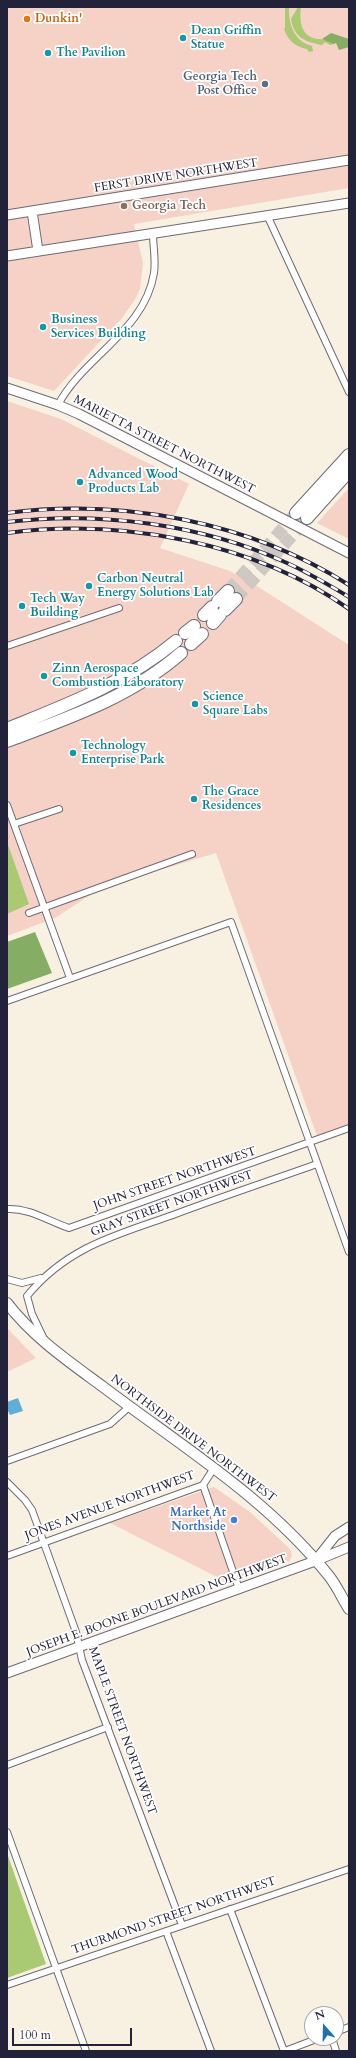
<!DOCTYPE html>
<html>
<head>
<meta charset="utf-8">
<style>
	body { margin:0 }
	#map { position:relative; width:356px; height:2058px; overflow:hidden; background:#f8f1e2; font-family:Cardo,serif }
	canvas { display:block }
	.frame { position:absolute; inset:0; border:8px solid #22223b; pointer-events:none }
	.north { position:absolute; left:304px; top:2006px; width:40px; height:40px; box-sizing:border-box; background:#fff; border:1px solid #a7a7b1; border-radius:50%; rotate:340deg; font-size:11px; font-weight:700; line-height:16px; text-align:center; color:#22223b }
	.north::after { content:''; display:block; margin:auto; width:14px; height:18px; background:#1f6fb2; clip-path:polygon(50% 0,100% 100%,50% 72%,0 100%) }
	.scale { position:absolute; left:12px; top:2028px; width:120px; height:18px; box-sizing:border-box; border:2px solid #22223b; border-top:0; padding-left:5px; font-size:12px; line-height:14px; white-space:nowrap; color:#22223b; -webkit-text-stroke:3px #fff; paint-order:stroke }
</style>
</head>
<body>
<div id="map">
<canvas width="356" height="2058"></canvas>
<div class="frame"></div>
<div class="north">N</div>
<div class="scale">100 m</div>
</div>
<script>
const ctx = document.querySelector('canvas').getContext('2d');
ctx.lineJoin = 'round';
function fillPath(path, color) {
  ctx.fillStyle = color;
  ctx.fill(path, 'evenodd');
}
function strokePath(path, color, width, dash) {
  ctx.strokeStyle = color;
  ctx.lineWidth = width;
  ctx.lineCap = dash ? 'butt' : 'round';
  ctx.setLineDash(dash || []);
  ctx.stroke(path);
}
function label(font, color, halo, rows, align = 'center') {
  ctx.font = font + ' Cardo,serif';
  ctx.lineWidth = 3.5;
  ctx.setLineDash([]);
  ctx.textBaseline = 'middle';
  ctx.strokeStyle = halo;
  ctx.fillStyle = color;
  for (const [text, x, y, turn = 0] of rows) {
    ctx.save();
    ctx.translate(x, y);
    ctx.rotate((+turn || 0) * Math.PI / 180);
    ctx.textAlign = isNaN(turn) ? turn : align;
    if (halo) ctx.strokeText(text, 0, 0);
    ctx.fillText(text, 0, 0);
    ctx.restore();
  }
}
const built = new Path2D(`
	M 7,7 L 349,7 L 349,188 L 134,224 L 143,263 L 140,289 L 134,301 L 122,318 L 54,391 L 7,376 Z
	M 7,401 L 61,419 L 189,484 L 160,548 L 230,571 L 260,588 L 349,645 L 349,1124 L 317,1136 L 216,853 L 101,888 L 55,918 L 7,936 Z
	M 349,488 L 349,539 L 317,523 Z
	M 7,1328 L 36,1358 L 7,1372 Z
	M 214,1487 L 250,1512 L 289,1548 L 292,1554 L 290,1561 L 229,1583 L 110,1523 Z`);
const green = new Path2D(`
	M 285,7 L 289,7 C 288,25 295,42 312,46 L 313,51 L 309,52 L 307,49 C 295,47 288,40 284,29 L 285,28 Z
	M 298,7 L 301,7 C 299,21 301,38 319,39 C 325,40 329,39 334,44 L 330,45 L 325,42 L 322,45 C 306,42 294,38 291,19 Z
	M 7,842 L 29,904 L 7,914 Z
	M 7,1853 L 46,1964 L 7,1978 Z`);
const forest = new Path2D(`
	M 331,33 L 349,39 L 349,47 L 339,50 L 336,43 L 334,44 L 322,39 Z
	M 35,932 L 52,973 L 7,989 L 7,942 Z`);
const water = new Path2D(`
	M 18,1398 L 23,1411 L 10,1415 L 7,1409 L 7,1402 Z`);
const highwayTunnel = new Path2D(`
	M 228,591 L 295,514
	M 236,599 L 307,519`);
const street = new Path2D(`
	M 267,215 L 349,392
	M 58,405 C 83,357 145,331 154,273 C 156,260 153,246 153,234
	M 7,646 L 119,608
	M 7,805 L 70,978
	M 14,824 L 59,809
	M 29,913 L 192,854
	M 7,1001 L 231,922 L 349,1252
	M 7,1209 C 30,1208 48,1221 69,1228 L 349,1128
	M 7,1279 L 22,1283 L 41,1278
	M 44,1339 L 32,1314 L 27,1296 C 67,1247 116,1235 173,1215 C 221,1197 269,1181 317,1164
	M 7,1461 L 110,1424 L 129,1407
	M 7,1482 L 25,1500 L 32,1510 L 76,1632 L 82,1660 L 182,1925
	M 203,1485 L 239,1589
	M 7,1556 L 203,1485 L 214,1468
	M 7,1765 L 108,1727
	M 7,1832 L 86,2051
	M 230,1909 L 284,2051
	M 166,1931 L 211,2051
	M 7,1985 L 349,1869
	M 336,2032 L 349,2027
	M 332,2038 L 336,2051
	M 285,2051 L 319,2038`);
const secondary = new Path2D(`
	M 32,211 L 38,251
	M 7,215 L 349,160
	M 7,256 L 349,203
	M 7,388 L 58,405 L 79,414 L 349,553
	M 316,1560 L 335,1536 L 349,1527
	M 7,1673 L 315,1561 L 349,1547`);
const primary = new Path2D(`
	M 7,1303 C 33,1337 68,1361 102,1386 C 181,1446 266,1497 329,1576 C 337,1586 342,1598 349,1609`);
const highway = new Path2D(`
	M 296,513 L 349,455
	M 307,518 L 349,471
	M 218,601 L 228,591
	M 225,610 L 236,599
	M 204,615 L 212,607
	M 213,623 L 220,615
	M 185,633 L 194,626
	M 191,644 L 202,634
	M 7,729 C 66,705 126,683 176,641
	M 7,741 C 68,718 131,697 181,653`);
const rail = new Path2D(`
	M 7,513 C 123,498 250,522 349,585
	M 7,522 C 100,511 202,524 287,563 C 309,573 329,585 349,597
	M 7,533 C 121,518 254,542 349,609`);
const markers = [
	[27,19,4,"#e8710a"],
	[183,38,4,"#0f9aa8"],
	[48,53,4,"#0f9aa8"],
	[265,84,4,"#5c6f8a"],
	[124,206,4,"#8d6e63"],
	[43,327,4,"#0f9aa8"],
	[80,482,4,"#0f9aa8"],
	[89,586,4,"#0f9aa8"],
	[22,606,4,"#0f9aa8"],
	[44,676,4,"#0f9aa8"],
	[195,704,4,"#0f9aa8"],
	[73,753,4,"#0f9aa8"],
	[194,799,4,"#0f9aa8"],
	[234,1520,4,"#3f7fe0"]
];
const foodNames = [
	["Dunkin'",35,19]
];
const cultureNames = [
	["Dean Griffin",191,31],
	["Statue",191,45],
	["The Pavilion",56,53],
	["Business",51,320],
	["Services Building",51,334],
	["Advanced Wood",88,475],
	["Products Lab",88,489],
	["Carbon Neutral",97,579],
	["Energy Solutions Lab",97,593],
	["Tech Way",30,599],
	["Building",30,613],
	["Zinn Aerospace",52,669],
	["Combustion Laboratory",52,683],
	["Science",203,697],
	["Square Labs",203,711],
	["Technology",81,746],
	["Enterprise Park",81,760],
	["The Grace",202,792],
	["Residences",202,806]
];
const serviceNames = [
	["Georgia Tech",257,77],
	["Post Office",257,91]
];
const streetNames = [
	["FERST DRIVE NORTHWEST",176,176,-9],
	["MARIETTA STREET NORTHWEST",164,445,27],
	["JOHN STREET NORTHWEST",175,1179,-19],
	["GRAY STREET NORTHWEST",172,1204,-20],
	["NORTHSIDE DRIVE NORTHWEST",193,1439,37],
	["JONES AVENUE NORTHWEST",110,1506,-20],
	["JOSEPH E. BOONE BOULEVARD NORTHWEST",157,1606,-20],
	["MAPLE STREET NORTHWEST",122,1731,70],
	["THURMOND STREET NORTHWEST",174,1916,-19]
];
const educationNames = [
	["Georgia Tech",132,206]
];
const shopNames = [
	["Market At",226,1513],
	["Northside",226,1527]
];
fillPath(built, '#f6d1c5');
fillPath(green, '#a9c972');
fillPath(forest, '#86ad64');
fillPath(water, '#5cb0d8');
strokePath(highwayTunnel, '#cdc8c1', 12, [12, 6]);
strokePath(street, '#6d6a75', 8);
strokePath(secondary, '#6d6a75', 11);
strokePath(primary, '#6d6a75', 12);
strokePath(highway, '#6d6a75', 14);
strokePath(street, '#fff', 6);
strokePath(secondary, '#fff', 9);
strokePath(primary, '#fff', 10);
strokePath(highway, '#fff', 12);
strokePath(rail, '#22223b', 4);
strokePath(rail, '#fff', 2.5, [8]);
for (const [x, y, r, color] of markers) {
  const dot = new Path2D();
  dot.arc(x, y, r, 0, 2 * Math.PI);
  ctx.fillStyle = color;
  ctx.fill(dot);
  strokePath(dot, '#fff', 1.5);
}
label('bold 12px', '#c56008', '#fff', foodNames, 'left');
label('bold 12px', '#0d838f', '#fff', cultureNames, 'left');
label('bold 12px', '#4e5e75', '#fff', serviceNames, 'right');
label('12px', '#22223b', '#fff', streetNames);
label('bold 12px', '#785e54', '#fff', educationNames, 'left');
label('bold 12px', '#366cbe', '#fff', shopNames, 'right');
</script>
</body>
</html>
